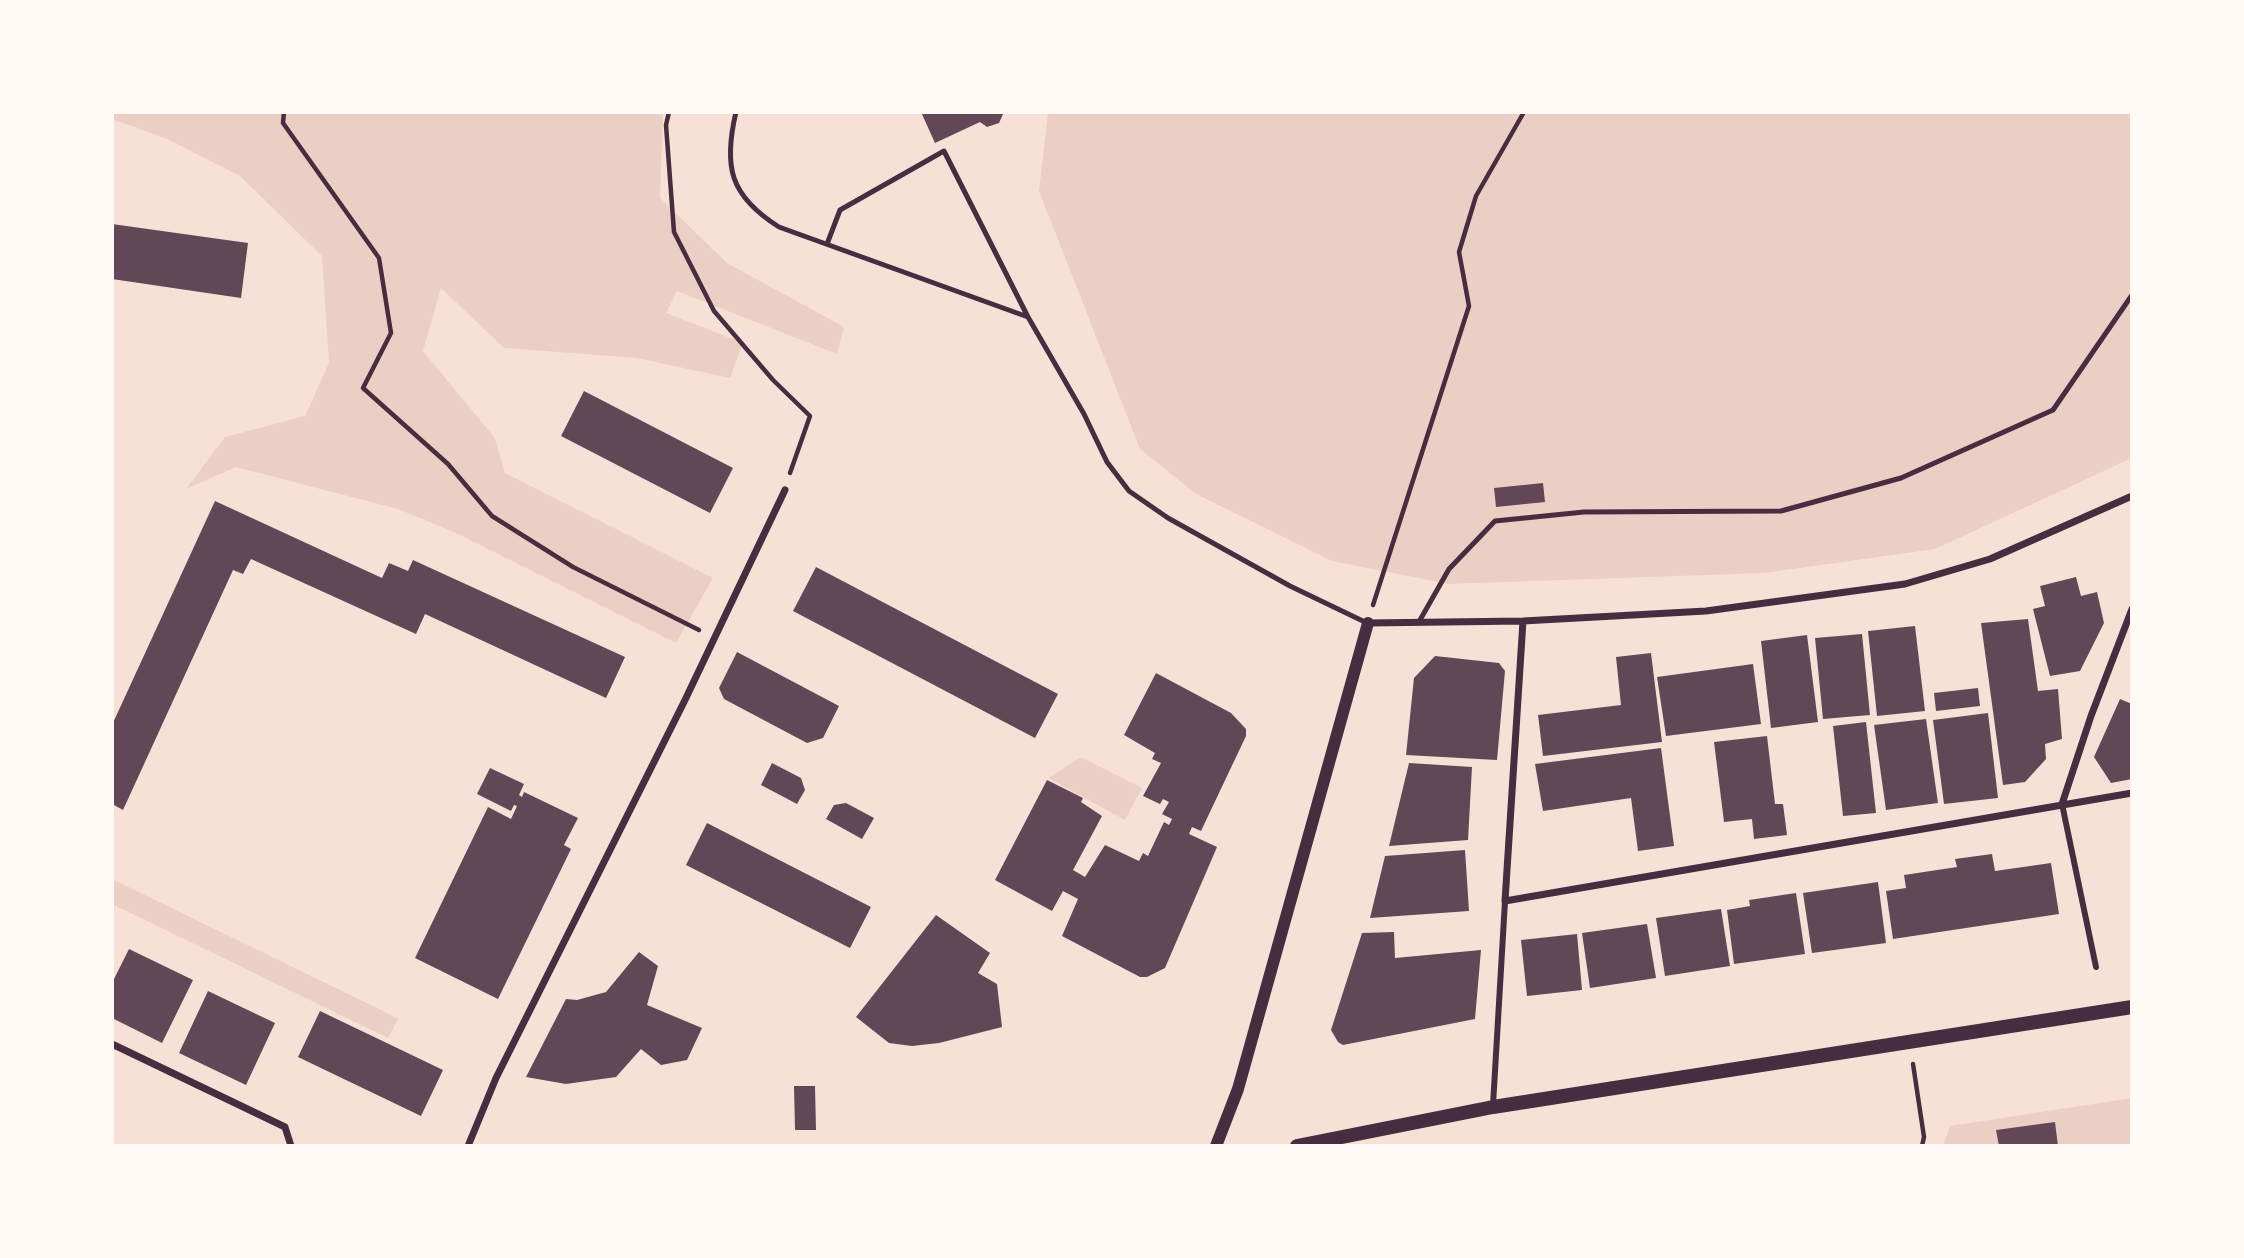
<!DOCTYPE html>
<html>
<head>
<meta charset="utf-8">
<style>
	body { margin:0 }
	#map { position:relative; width:2244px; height:1258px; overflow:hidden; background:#f7e1d7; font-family:"Libre Baskerville",serif }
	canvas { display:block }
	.frame { position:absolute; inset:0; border:114px solid #fffaf5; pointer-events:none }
</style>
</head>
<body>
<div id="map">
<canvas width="2244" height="1258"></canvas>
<div class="frame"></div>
</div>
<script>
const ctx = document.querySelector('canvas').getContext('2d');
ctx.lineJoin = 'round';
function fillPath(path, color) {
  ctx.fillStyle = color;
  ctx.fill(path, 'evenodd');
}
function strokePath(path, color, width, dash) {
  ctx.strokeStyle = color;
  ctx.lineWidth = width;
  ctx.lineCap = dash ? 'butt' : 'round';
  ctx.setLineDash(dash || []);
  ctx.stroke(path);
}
const green = new Path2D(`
	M 112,112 L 663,112 L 660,198 L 727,263 L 844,327 L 837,354 L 677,291 L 666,313 L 743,343 L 730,378 L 637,358 L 504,348 L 441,288 L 423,351 L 495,438 L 505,473 L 713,578 L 676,643 L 456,533 L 398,509 L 236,467 L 186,489 L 225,437 L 305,416 L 329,363 L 322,256 L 240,176 L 165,138 L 112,119 Z
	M 1048,112 L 2132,112 L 2132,458 L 1935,549 L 1764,573 L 1449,584 L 1332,561 L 1196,494 L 1140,449 L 1039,191 Z
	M 1081,757 L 1142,788 L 1125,820 L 1048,778 Z
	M 112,879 L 377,1008 L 398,1019 L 388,1038 L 112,904 Z
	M 2132,1098 L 2132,1146 L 1943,1146 L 1950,1126 Z`);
const building = new Path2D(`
	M 921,112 L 1004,112 L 999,123 L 987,127 L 980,122 L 935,143 Z
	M 112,224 L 248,243 L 241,298 L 112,279 Z
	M 584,391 L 733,468 L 710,513 L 561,436 Z
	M 1543,483 L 1545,502 L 1496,507 L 1494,488 Z
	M 215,501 L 382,578 L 389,563 L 408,571 L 413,560 L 625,657 L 606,698 L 425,614 L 416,634 L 251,559 L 243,574 L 233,570 L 123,810 L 112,804 L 112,725 Z
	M 816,567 L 1058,694 L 1035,738 L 793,611 Z
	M 2076,577 L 2081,596 L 2097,592 L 2104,623 L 2080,671 L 2050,676 L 2033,609 L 2045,606 L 2040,586 Z
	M 2028,619 L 2038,691 L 2058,689 L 2062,739 L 2045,744 L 2046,759 L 2025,782 L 2003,785 L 1981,623 Z
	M 1915,626 L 1925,711 L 1877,716 L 1868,631 Z
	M 1862,634 L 1870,715 L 1823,719 L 1815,638 Z
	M 1807,635 L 1818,722 L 1771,728 L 1761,641 Z
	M 737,652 L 839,706 L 823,738 L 807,743 L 724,699 L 719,688 Z
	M 1651,653 L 1662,742 L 1543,756 L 1538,715 L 1621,705 L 1616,657 Z
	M 1435,656 L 1499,663 L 1505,671 L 1497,760 L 1406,755 L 1414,678 Z
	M 1753,664 L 1761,724 L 1666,736 L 1657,677 Z
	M 1156,673 L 1231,713 L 1246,729 L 1246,736 L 1201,831 L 1192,827 L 1189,834 L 1217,847 L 1165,968 L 1147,977 L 1140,977 L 1062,936 L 1078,899 L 1063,891 L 1052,911 L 995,880 L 1047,780 L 1083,798 L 1081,802 L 1102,816 L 1073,870 L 1085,877 L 1105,845 L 1139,861 L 1143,853 L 1148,856 L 1164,822 L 1169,825 L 1172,819 L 1162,814 L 1169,802 L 1163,799 L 1160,804 L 1143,796 L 1161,763 L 1152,759 L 1155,753 L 1124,735 Z
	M 1978,688 L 1980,706 L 1936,711 L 1934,693 Z
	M 2120,699 L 2132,704 L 2132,779 L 2111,783 L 2094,757 Z
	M 1988,713 L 1998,798 L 1944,804 L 1933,720 Z
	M 1926,719 L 1938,803 L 1886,810 L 1874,725 Z
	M 1866,722 L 1876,813 L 1843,816 L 1833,726 Z
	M 1767,736 L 1775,804 L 1783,804 L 1787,835 L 1754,839 L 1752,819 L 1724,822 L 1714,742 Z
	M 1661,748 L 1674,846 L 1638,851 L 1631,798 L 1543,811 L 1535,764 Z
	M 772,763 L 801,778 L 805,790 L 797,804 L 761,785 Z
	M 1409,763 L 1472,767 L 1468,840 L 1389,846 Z
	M 490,768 L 524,784 L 519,795 L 522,797 L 524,792 L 578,818 L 564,845 L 571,849 L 498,999 L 415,958 L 488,807 L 511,819 L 517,806 L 514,805 L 511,811 L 477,794 Z
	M 846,803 L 874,818 L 862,839 L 826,819 L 834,805 Z
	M 707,823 L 871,907 L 850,948 L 686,865 Z
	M 1465,850 L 1469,911 L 1370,918 L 1385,856 Z
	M 1992,854 L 1995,871 L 2051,863 L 2059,914 L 1893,939 L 1886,891 L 1906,888 L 1904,875 L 1957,867 L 1955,859 Z
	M 1878,882 L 1886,943 L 1812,953 L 1803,893 Z
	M 1796,893 L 1805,954 L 1734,964 L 1727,910 L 1750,906 L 1749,900 Z
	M 1721,909 L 1730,966 L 1665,976 L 1656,918 Z
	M 936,915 L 990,953 L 978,973 L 997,984 L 1002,1027 L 939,1043 L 912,1046 L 889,1043 L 856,1017 Z
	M 1647,924 L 1656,978 L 1590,988 L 1582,933 Z
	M 1394,932 L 1395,958 L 1481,950 L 1475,1019 L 1343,1045 L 1338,1042 L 1331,1030 L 1362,933 Z
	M 1577,934 L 1582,990 L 1527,996 L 1521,940 Z
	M 129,949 L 193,980 L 162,1043 L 112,1018 L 112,983 Z
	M 639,952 L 658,966 L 647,1005 L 702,1028 L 687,1060 L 661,1065 L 641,1049 L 616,1077 L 566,1084 L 526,1077 L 566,999 L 577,1000 L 606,992 Z
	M 208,991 L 275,1023 L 246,1085 L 179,1053 Z
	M 320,1011 L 443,1070 L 421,1116 L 298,1057 Z
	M 794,1086 L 815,1086 L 816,1130 L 795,1130 Z
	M 2055,1122 L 2058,1146 L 1999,1146 L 1996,1130 Z`);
const path = new Path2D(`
	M 284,112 L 283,123 L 379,258 L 391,333 L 363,388 L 448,464 L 492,516 L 573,567 L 699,630
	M 669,112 L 666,125 L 674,232 L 714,311 L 773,380 L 810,416 L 790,473
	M 1373,605 L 1469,306 L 1459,252 L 1476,196 L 1524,112
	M 1913,1064 L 1924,1137 L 1922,1146`);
const service = new Path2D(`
	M 736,112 C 723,167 730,196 779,227 L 1028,317
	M 827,244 L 840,210 L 944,151 L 1028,317 L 1084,414 L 1107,462 L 1129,491 L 1168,518 L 1290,586 L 1367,623
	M 1420,620 L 1449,569 L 1495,521 L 1584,512 L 1781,511 L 1901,478 L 2053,410 L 2132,295`);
const pedestrian = new Path2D(`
	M 2062,804 L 2096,967
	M 1493,1105 L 1505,901`);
const minor = new Path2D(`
	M 1523,621 L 1505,901 L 2132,793
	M 1368,623 L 1523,621 L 1706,611 L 1905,584 L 1990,559 L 2132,496
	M 2062,804 L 2091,716 L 2132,609
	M 112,1044 L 285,1127 L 291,1146
	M 468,1146 L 496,1078 L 685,700 L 785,490`);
const tertiary = new Path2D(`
	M 1216,1146 L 1238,1089 L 1368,623`);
const secondary = new Path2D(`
	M 1297,1146 L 1493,1107 L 2132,1007`);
fillPath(green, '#ebcfc5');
fillPath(building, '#644757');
strokePath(path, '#4a2c40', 4.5);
strokePath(service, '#4a2c40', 5);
strokePath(pedestrian, '#4a2c40', 6);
strokePath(minor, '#4a2c40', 7);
strokePath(tertiary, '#4a2c40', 12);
strokePath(secondary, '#4a2c40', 14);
</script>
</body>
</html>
